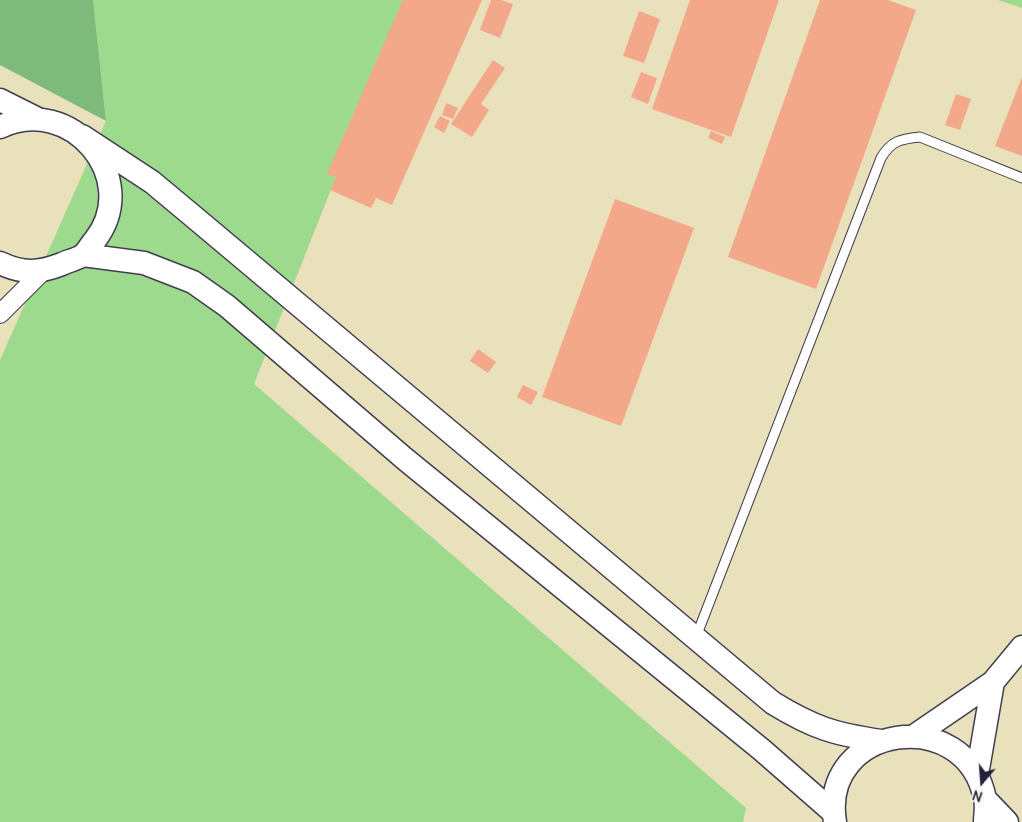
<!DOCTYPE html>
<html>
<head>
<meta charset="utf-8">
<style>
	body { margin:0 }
	#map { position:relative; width:1022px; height:822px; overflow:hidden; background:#e9e0bc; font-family:Delius,sans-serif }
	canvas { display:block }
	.north { position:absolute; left:957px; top:757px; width:50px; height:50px; -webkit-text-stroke:4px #fcf5e5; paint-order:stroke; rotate:198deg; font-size:14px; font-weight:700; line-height:20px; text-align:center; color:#22223b }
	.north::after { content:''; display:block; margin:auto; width:18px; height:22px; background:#22223b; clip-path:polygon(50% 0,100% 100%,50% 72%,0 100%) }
</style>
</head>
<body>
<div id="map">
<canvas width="1022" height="822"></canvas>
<div class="north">N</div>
</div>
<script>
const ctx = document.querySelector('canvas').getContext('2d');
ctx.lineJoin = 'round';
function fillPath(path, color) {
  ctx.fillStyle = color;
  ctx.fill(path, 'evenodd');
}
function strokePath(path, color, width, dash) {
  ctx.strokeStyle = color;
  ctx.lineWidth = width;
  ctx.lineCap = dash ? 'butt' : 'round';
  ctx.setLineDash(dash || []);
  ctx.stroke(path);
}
const green = new Path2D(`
	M 93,0 L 406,0 L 254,384 L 746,808 L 743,822 L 0,822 L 0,360 L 106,121 Z
	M 998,0 L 1022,0 L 1022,8 Z`);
const forest = new Path2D(`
	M 0,0 L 93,0 L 106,121 L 0,65 Z`);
const building = new Path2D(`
	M 403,0 L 482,0 L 392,205 L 376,198 L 371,208 L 330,190 L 336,177 L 327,174 Z
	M 491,0 L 501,0 L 513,4 L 500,38 L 480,30 Z
	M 690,0 L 779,0 L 731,137 L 652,109 Z
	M 820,0 L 888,0 L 916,10 L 816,289 L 728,257 Z
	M 639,11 L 660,19 L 644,63 L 623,56 Z
	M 493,60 L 505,68 L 481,104 L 489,110 L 472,137 L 451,124 Z
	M 641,72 L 657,78 L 648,104 L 631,97 Z
	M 1022,77 L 1022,156 L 995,146 Z
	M 956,94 L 971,99 L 960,130 L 945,125 Z
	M 446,103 L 458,108 L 453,119 L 442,115 Z
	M 440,116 L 450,121 L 444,133 L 434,127 Z
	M 711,131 L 725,137 L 722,144 L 708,138 Z
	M 615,199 L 694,228 L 621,426 L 542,397 Z
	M 478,349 L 496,362 L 488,373 L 470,361 Z
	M 523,385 L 538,392 L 531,405 L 517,397 Z`);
const service = new Path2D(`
	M 696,637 L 881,158 C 891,141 900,139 920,137 L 1022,178`);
const minor = new Path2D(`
	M 0,314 L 42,272`);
const tertiary = new Path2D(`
	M 0,100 L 36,118
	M 0,127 C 70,93 143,178 95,240 C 91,244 88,251 83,255 C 78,259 68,261 62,264 C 39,273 23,274 0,263
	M 82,136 L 152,182 L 194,217 L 773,703 C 814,728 834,734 881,741
	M 83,255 L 144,263 L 193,282 L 227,306 L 405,459 L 762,750 L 833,812
	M 914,736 L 993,682 L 1022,647
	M 977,775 L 993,682
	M 986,800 L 1007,822
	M 835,822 C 819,725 966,702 985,799 C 987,806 985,815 985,822`);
fillPath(green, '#9eda8e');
fillPath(forest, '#7eba79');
fillPath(building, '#f4a88a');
strokePath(service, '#403e4e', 11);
strokePath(minor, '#403e4e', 20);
strokePath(tertiary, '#403e4e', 25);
strokePath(service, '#fff', 9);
strokePath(minor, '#fff', 18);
strokePath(tertiary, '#fff', 22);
</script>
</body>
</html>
